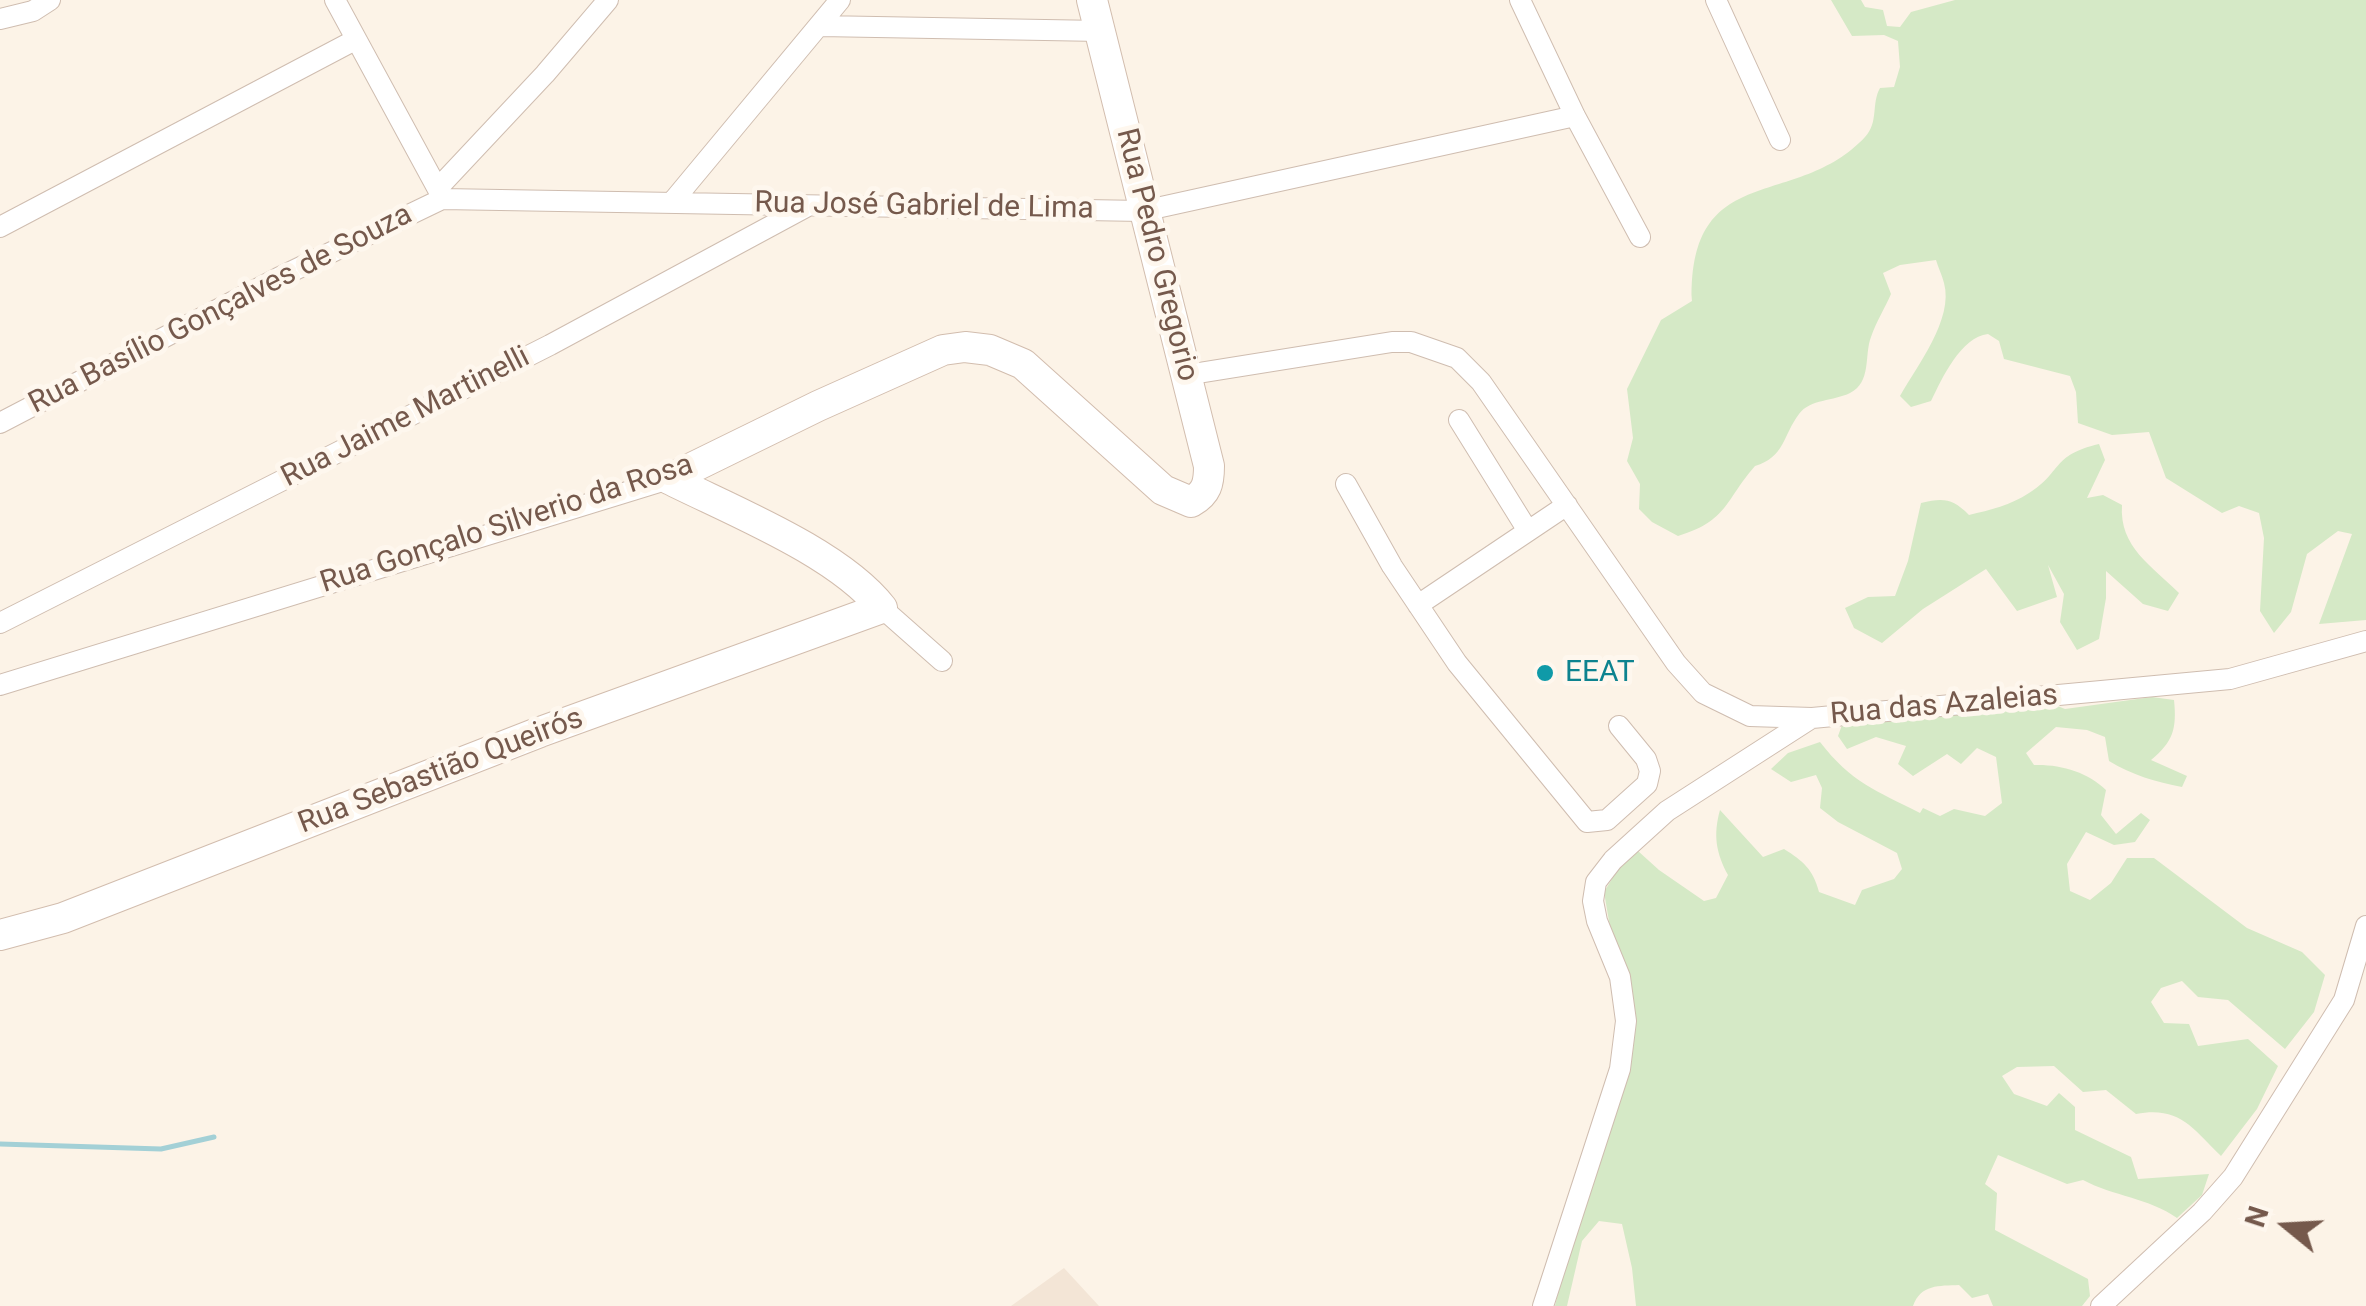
<!DOCTYPE html>
<html>
<head>
<meta charset="utf-8">
<style>
	body { margin:0 }
	#map { position:relative; width:2366px; height:1306px; overflow:hidden; background:#fcf3e7; font-family:Roboto,sans-serif }
	canvas { display:block }
	.north { position:absolute; left:2236px; top:1176px; width:100px; height:100px; -webkit-text-stroke:8px #fef7ee; paint-order:stroke; rotate:288deg; font-size:28px; font-weight:700; line-height:40px; text-align:center; color:#75594c }
	.north::after { content:''; display:block; margin:auto; width:35px; height:45px; background:#75594c; clip-path:polygon(50% 0,100% 100%,50% 72%,0 100%) }
</style>
</head>
<body>
<div id="map">
<canvas width="2366" height="1306"></canvas>
<div class="north">N</div>
</div>
<script>
const ctx = document.querySelector('canvas').getContext('2d');
ctx.lineJoin = 'round';
function fillPath(path, color) {
  ctx.fillStyle = color;
  ctx.fill(path, 'evenodd');
}
function strokePath(path, color, width, dash) {
  ctx.strokeStyle = color;
  ctx.lineWidth = width;
  ctx.lineCap = dash ? 'butt' : 'round';
  ctx.setLineDash(dash || []);
  ctx.stroke(path);
}
function label(font, color, halo, rows, align = 'center') {
  ctx.font = font + ' Roboto,sans-serif';
  ctx.lineWidth = 10;
  ctx.setLineDash([]);
  ctx.textBaseline = 'middle';
  ctx.strokeStyle = halo;
  ctx.fillStyle = color;
  for (const [text, x, y, turn = 0] of rows) {
    ctx.save();
    ctx.translate(x, y);
    ctx.rotate((+turn || 0) * Math.PI / 180);
    ctx.textAlign = isNaN(turn) ? turn : align;
    if (halo) ctx.strokeText(text, 0, 0);
    ctx.fillText(text, 0, 0);
    ctx.restore();
  }
}
const residential = new Path2D(`
	M 1064,1268 L 1099,1306 L 1011,1306 Z`);
const green = new Path2D(`
	M 1831,0 L 1861,0 L 1865,7 L 1883,10 L 1887,26 L 1900,27 L 1911,12 L 1955,0 L 2366,0 L 2366,620 L 2319,624 L 2352,534 L 2338,531 L 2307,554 L 2291,612 L 2274,633 L 2260,611 L 2264,538 L 2259,513 L 2239,506 L 2222,513 L 2166,478 L 2149,432 L 2112,435 L 2078,423 L 2076,392 L 2070,376 L 2004,359 L 1999,341 L 1988,334 C 1961,337 1942,378 1931,401 L 1911,407 L 1900,396 C 1917,366 1954,319 1944,283 C 1942,275 1938,267 1936,260 L 1900,265 L 1883,273 L 1891,294 C 1885,308 1876,322 1871,337 C 1864,355 1872,382 1850,393 C 1834,401 1810,399 1799,414 C 1783,435 1785,457 1755,466 C 1725,500 1728,521 1678,536 L 1652,522 L 1639,509 L 1640,484 L 1627,461 L 1633,438 L 1627,389 L 1661,320 L 1692,301 C 1689,159 1796,211 1865,137 C 1879,122 1871,104 1880,88 L 1894,87 L 1900,67 L 1898,41 L 1884,35 L 1852,36 Z
	M 2099,444 L 2105,460 L 2087,498 L 2103,495 L 2122,505 C 2119,547 2152,566 2179,593 L 2168,611 L 2143,604 L 2106,571 L 2106,598 L 2099,639 L 2077,650 L 2060,622 L 2064,594 L 2048,565 L 2057,597 L 2017,611 L 1986,569 L 1923,609 L 1882,643 L 1854,628 L 1845,608 L 1868,597 L 1895,596 L 1908,561 L 1921,503 C 1943,498 1952,498 1969,515 C 1990,510 2011,505 2029,493 C 2062,473 2051,455 2099,444 Z
	M 2152,697 L 2174,700 C 2177,729 2173,742 2151,760 L 2187,776 L 2182,787 C 2156,782 2132,775 2109,761 L 2105,737 L 2087,730 L 2056,727 L 2026,753 L 2034,765 C 2060,764 2088,772 2106,790 L 2101,815 L 2116,834 L 2141,813 L 2150,820 L 2135,842 L 2114,845 L 2086,832 L 2067,864 L 2070,891 L 2090,900 L 2111,883 L 2127,858 L 2154,858 L 2247,928 L 2302,952 L 2325,975 L 2314,1012 L 2285,1049 L 2228,1000 L 2198,997 L 2182,981 L 2161,988 L 2151,1002 L 2164,1023 L 2189,1024 L 2198,1046 L 2248,1039 L 2278,1066 L 2257,1109 L 2221,1156 C 2192,1128 2180,1106 2136,1114 L 2106,1090 L 2083,1092 L 2054,1066 L 2017,1067 L 2002,1076 L 2014,1094 L 2047,1106 L 2059,1093 L 2075,1107 L 2075,1130 L 2131,1157 L 2138,1179 L 2209,1174 L 2202,1195 L 2177,1218 C 2149,1198 2113,1196 2083,1180 L 2067,1184 L 1998,1155 L 1985,1184 L 1997,1193 L 1995,1230 L 2088,1279 L 2090,1296 L 2082,1306 L 1993,1306 L 1988,1294 L 1972,1298 L 1959,1285 C 1939,1286 1921,1284 1913,1306 L 1636,1306 L 1632,1268 L 1622,1224 L 1599,1221 L 1582,1241 L 1567,1306 L 1555,1306 L 1571,1237 L 1617,1111 L 1634,1044 L 1629,976 L 1611,933 L 1604,892 L 1626,856 L 1638,851 L 1659,870 L 1704,901 L 1716,898 L 1728,875 C 1716,853 1713,835 1720,810 L 1763,857 L 1784,849 C 1803,861 1813,869 1819,892 L 1855,905 L 1862,890 L 1894,879 L 1902,869 L 1897,853 L 1838,822 L 1820,808 L 1822,788 L 1816,775 L 1791,782 L 1771,769 L 1788,753 L 1820,742 C 1852,783 1875,790 1920,813 L 1923,808 L 1940,816 L 1954,809 L 1985,816 L 2002,803 L 1996,757 L 1977,748 L 1961,764 L 1947,754 L 1913,776 L 1898,764 L 1906,746 L 1876,737 L 1847,749 L 1838,736 L 1842,725 L 2055,705 L 2065,709 Z`);
const stream = new Path2D(`
	M 0,1144 L 161,1149 L 214,1137`);
const street = new Path2D(`
	M 335,0 L 442,197
	M 1520,0 L 1575,116 L 1640,237
	M 1716,0 L 1780,140
	M 0,19 L 33,11 L 50,0
	M 820,26 L 1101,31
	M 438,188 L 545,74 L 608,0
	M 673,201 L 840,0
	M 0,227 L 355,40
	M 1186,375 L 1392,342 L 1411,342 L 1457,358 L 1481,382 L 1676,663 L 1703,693 L 1750,716 L 1812,718 L 2230,679 L 2366,641
	M 1459,420 L 1528,531
	M 0,423 L 278,278 L 442,199 L 1143,211 L 1575,116
	M 1346,484 L 1392,566 L 1457,663 L 1587,822 L 1607,820 L 1647,784 L 1650,771 L 1646,759 L 1619,726
	M 1418,605 L 1567,505
	M 882,608 L 942,661
	M 0,623 L 550,345 L 806,207
	M 0,685 L 669,479
	M 1543,1306 L 1620,1069 L 1626,1021 L 1620,977 L 1597,921 L 1593,901 L 1596,882 L 1613,860 L 1667,811 L 1810,719
	M 2101,1306 L 2202,1212 L 2233,1177 L 2344,1000 L 2366,926`);
const secondary = new Path2D(`
	M 669,479 L 818,406 L 943,350 L 965,347 L 990,350 L 1023,364 L 1163,490 L 1191,502 C 1207,493 1209,483 1209,466 L 1092,0
	M 0,935 L 63,918 L 540,732 L 882,608 C 839,553 733,511 669,479`);
const markers = [
	[1545,673,10,"#0f9aa8"]
];
const streetNames = [
	["Rua José Gabriel de Lima",924,207,1],
	["Rua Pedro Gregorio",1156,255,76],
	["Rua Basílio Gonçalves de Souza",221,310,-27],
	["Rua Jaime Martinelli",406,418,-27],
	["Rua Gonçalo Silverio da Rosa",507,525,-18],
	["Rua das Azaleias",1944,706,-5],
	["Rua Sebastião Queirós",441,772,-21]
];
const cultureNames = [
	["EEAT",1565,673]
];
fillPath(residential, '#f3e5d6');
fillPath(green, '#d5e9c6');
strokePath(stream, '#a3d0d6', 5);
strokePath(street, '#cfbdb0', 22);
strokePath(secondary, '#d2bdae', 32);
strokePath(street, '#fff', 20);
strokePath(secondary, '#fff', 30);
for (const [x, y, r, color] of markers) {
  const dot = new Path2D();
  dot.arc(x, y, r, 0, 2 * Math.PI);
  ctx.fillStyle = color;
  ctx.fill(dot);
  strokePath(dot, '#fef7ee', 4);
}
label('30px', '#75594c', '#fef7ee', streetNames);
label('30px', '#0d838f', '#fef7ee', cultureNames, 'left');
</script>
</body>
</html>
